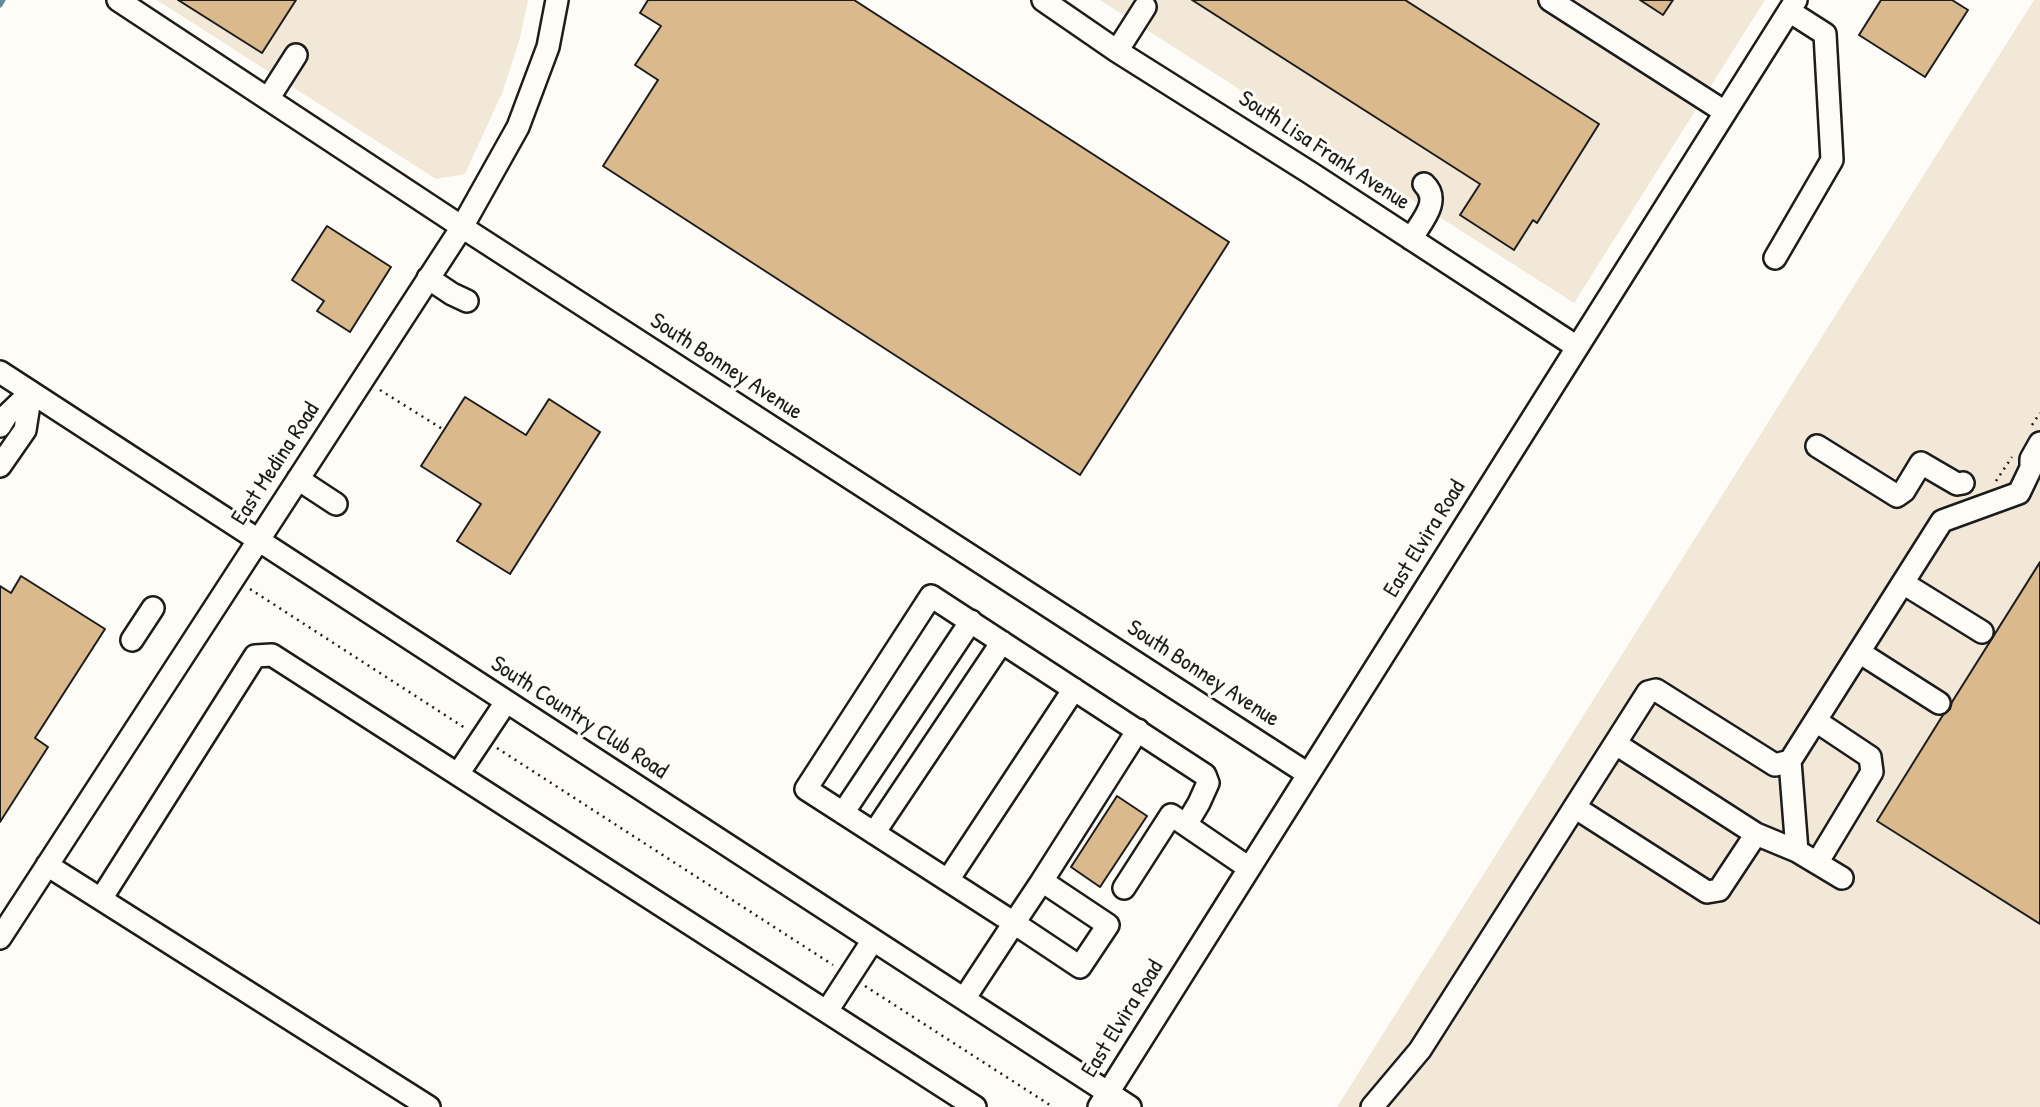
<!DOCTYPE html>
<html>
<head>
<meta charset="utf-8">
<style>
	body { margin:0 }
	canvas { display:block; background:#fdfcf7 }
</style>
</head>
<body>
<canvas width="2040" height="1107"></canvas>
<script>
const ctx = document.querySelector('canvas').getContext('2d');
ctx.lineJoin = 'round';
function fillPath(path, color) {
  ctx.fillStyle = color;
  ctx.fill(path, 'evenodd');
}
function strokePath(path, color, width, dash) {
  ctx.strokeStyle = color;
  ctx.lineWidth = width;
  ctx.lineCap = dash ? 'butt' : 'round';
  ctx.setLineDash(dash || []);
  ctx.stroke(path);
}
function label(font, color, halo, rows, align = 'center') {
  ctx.font = font + ' "Patrick Hand",sans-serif';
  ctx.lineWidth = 6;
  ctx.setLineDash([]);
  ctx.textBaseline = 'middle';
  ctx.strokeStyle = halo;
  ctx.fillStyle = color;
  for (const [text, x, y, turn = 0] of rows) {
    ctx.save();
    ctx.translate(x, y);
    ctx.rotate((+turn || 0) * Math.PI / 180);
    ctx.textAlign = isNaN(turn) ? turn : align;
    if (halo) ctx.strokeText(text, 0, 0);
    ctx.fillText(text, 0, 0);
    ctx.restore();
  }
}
const built = new Path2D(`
	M 157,0 L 528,0 L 520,38 L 503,91 L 465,174 L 436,179 Z
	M 1100,0 L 1765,0 L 1574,303 Z
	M 2034,0 L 2040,0 L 2040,1107 L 1337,1107 Z`);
const stream = new Path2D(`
	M 0,5 L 3,0`);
const building = new Path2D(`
	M 178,0 L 296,0 L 262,53 Z
	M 648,0 L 854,0 L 1229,242 L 1080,475 L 603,166 L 658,80 L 635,65 L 661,26 L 640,13 Z
	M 1192,0 L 1405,0 L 1599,124 L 1537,223 L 1533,220 L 1514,250 L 1460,215 L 1480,184 Z
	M 1640,0 L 1673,0 L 1663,15 Z
	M 1881,0 L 1952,0 L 1968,10 L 1925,77 L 1859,35 Z
	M 327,226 L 391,267 L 350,332 L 317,311 L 324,301 L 292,280 Z
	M 465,397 L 526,435 L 549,399 L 600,432 L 510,574 L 457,541 L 481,504 L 421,466 Z
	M 2040,562 L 2040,924 L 1877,821 L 1943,715 L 1950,709 L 1952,702 Z
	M 21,576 L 105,629 L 35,738 L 48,747 L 0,822 L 0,586 L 11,593 Z
	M 1117,796 L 1147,816 L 1100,887 L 1071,867 Z`);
const path = new Path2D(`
	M 380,390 L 444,430
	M 2032,425 L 2040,413
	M 1996,481 L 2012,457
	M 250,589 L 465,728
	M 497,748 L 833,965
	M 865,986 L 1053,1107`);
const minor = new Path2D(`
	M 118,0 L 462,227 L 1308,774
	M 1043,0 L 1117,51 L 1309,172 L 1577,347
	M 1550,0 L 1725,112
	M 1117,51 L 1145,7
	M 268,99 L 296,55
	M 1411,239 C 1421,222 1442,201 1424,184
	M 1775,258 L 1832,160 L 1825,34 L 1789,11
	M 428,278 L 452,294 L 467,301
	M 0,372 L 1130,1107
	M 0,426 L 6,416 L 31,392
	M 1817,446 L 1897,496 L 1904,491 L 1921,463 L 1957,484 L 1963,483
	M 0,466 L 25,430 L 31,392
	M 298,479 L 336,504
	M 1903,583 L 1982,632
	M 132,640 L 153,608
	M 1859,652 L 1939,703
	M 1816,721 L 1870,757 L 1872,772 L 1817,863
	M 1616,744 L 1756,834
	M 458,774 L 506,702
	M 1576,808 L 1707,892 L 1719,890 L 1756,834 L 1797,851
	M 843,813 L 971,621
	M 874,833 L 1002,642
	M 47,865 L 429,1107
	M 1842,878 L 1797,851 L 1790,761 L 1942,521 L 2019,493 L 2031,468 L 2031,459 L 2040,443
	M 948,880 L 1074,689
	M 1042,881 L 1108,925 L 1080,967 L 1014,923 Z
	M 1042,881 L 1138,730
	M 1124,888 L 1171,815 L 1186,825
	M 101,899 L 255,656 L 272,655 L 975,1107
	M 0,938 L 462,227 L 518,127 L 548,47 L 557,0
	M 964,999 L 1014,923 L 806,789 L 931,596 L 1205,775 L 1208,783 L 1199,803 L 1186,825 L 1249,868
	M 827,1011 L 873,940
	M 1099,1107 L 1796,0
	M 1372,1107 L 1420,1050 L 1648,692 L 1656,690 L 1775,765 L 1790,761`);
const streetNames = [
	["South Lisa Frank Avenue",1324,151,33],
	["South Bonney Avenue",726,367,33],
	["East Medina Road",276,464,-57],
	["East Elvira Road",1425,539,-58],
	["South Bonney Avenue",1203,674,33],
	["South Country Club Road",579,718,33],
	["East Elvira Road",1123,1019,-58]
];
fillPath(built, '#f2e8d7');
strokePath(stream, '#608c9b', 5);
fillPath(building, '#dab98d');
strokePath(building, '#1c1c1c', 2);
strokePath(minor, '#1c1c1c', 26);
strokePath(path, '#1c1c1c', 2.5, [2, 5]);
strokePath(minor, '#fdfcf7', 21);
label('23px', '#1c1c1c', '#fdfcf7', streetNames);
</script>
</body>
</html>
